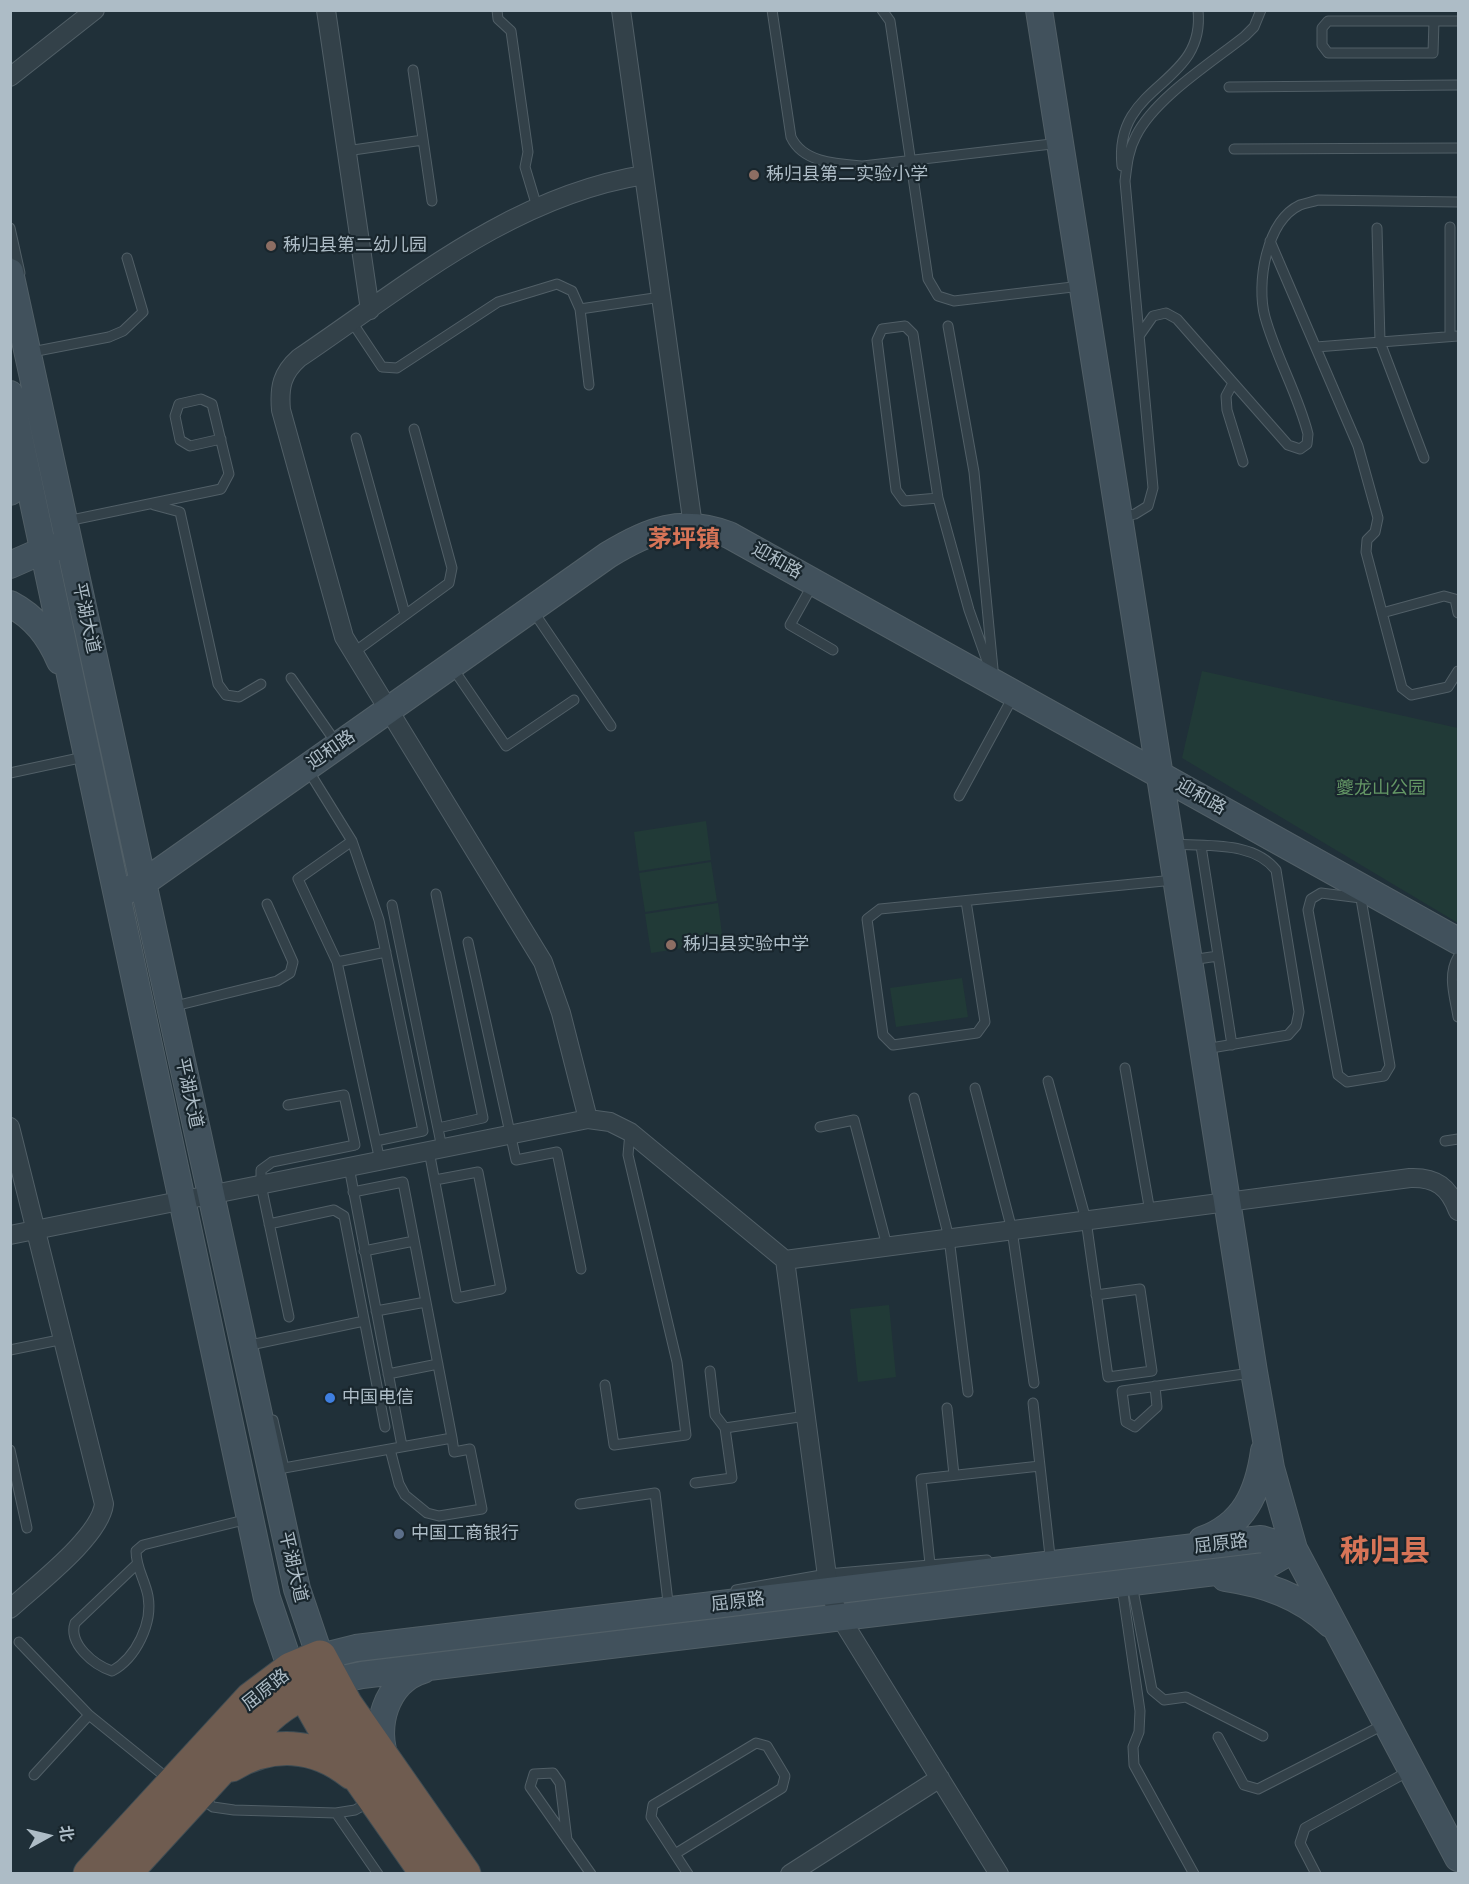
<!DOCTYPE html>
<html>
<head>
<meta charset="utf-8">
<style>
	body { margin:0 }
	#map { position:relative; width:1469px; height:1884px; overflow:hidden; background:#203039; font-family:"Work Sans","Noto Sans SC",sans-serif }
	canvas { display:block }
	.frame { position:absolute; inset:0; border:12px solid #adbcc6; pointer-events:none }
	.north { position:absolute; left:18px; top:1806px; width:60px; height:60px; -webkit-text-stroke:4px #19262d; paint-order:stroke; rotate:82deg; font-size:16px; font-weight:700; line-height:24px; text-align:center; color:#adbcc6 }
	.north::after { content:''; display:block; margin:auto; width:21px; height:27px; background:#adbcc6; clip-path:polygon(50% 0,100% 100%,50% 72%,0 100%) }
</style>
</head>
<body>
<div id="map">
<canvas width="1469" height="1884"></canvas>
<div class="frame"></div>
<div class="north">北</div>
</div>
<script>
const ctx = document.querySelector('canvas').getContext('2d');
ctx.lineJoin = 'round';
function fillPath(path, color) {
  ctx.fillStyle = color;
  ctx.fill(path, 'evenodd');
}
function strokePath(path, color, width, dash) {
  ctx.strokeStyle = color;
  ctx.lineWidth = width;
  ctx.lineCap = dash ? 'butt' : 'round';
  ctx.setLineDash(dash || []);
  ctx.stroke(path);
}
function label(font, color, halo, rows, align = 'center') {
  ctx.font = font + ' "Work Sans","Noto Sans SC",sans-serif';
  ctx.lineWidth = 4.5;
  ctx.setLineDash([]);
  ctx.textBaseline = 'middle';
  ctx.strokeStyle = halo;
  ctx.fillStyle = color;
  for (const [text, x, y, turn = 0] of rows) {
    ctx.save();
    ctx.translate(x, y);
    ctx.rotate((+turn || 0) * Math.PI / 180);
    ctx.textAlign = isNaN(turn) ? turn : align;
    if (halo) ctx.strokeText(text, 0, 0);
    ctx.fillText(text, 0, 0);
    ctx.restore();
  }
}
const green = new Path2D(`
	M 1202,671 L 1458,728 L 1458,923 L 1182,758 Z
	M 706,821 L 711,860 L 639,871 L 634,832 Z
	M 711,862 L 717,901 L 645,912 L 639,873 Z
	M 718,903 L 723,942 L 651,953 L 645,914 Z
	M 962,978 L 968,1017 L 896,1027 L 890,988 Z
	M 889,1305 L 896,1377 L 858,1382 L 850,1309 Z`);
const lane = new Path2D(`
	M 497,10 L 498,19 L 511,31 L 528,152 L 525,167 L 537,207
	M 772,10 L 791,137 C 803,163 837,164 863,166 L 1060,143
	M 882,10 L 890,21 L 928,279 L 938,296 L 954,301 L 1081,286
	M 1434,21 L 1433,53 L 1328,53 L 1322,45 L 1322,28 L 1328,21 L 1458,21
	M 413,70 L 432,201
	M 1229,87 L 1458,85
	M 1234,149 L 1458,148
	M 346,151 L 423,140
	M 1122,166 C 1113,82 1206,87 1198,10
	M 1450,227 L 1450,336
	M 10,228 L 20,273
	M 1377,228 L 1380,342 L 1424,458
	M 1270,241 L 1358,446 L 1378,518 L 1375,532 L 1367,540 L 1366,552 L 1402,688 L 1411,695 L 1448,687 L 1458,671
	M 580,309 L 661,297
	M 352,322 L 382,367 L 397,368 L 498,302 L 557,284 L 572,291 L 580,309 L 589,385
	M 948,326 L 974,472 L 993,669
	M 1139,336 L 1153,316 L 1166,313 L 1177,319 L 1288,445 L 1300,449 L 1307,444 L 1308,434 C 1298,394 1276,357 1265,317 C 1256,284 1266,221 1300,205 C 1306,203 1312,202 1318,200 L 1458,202
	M 1316,347 L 1458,336
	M 37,351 L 109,337 L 123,331 L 143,312 L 127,258
	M 1233,383 L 1226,396 L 1227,410 L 1243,462
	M 356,438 L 405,614
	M 938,498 L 904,501 L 896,490 L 877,340 L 882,329 L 905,326 L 913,334 L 938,498 L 969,610 L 992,675
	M 154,505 L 180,512 L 218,684 L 226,695 L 239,697 L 261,684
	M 1122,517 L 1135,514 L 1148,506 L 1153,488 L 1125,181 C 1127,165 1128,151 1136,136 C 1155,98 1211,63 1245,36 L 1254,27 L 1261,10
	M 67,521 L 221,489 L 229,474 L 212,404 L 201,399 L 179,404 L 175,416 L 180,440 L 190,446 L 221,439
	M 813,584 L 790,625 L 833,650
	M 533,611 L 611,726
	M 1382,613 L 1444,596 L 1455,599 L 1458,613
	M 353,653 L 449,583 L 452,568 L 414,429
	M 452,667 L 506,746 L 574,700
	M 291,678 L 337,744
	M 308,770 L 352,841 L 379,920 L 423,1131 L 376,1141
	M 10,773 L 84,757
	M 959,796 L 1014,695
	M 352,841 L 298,879 L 337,962 L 380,1161
	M 1174,844 C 1209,847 1253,841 1276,870 L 1299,1012 L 1296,1026 L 1288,1035 L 1205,1049
	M 1201,846 L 1232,1045
	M 436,894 L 483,1118 L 438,1128
	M 1361,899 L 1390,1066 L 1384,1076 L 1347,1082 L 1338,1075 L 1308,910 L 1311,899 L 1321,893 L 1361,898
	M 966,901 L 985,1022 L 977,1033 L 893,1045 L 883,1035 L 867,919 L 880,909 L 1174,880
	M 392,905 L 442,1148
	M 468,942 L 516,1160 L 557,1152 L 581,1269
	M 1458,957 C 1447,975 1455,997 1458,1017
	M 1191,960 L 1218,956
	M 337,962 L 386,952
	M 179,1005 L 277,981 L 290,973 L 293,962 L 267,904
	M 1125,1068 L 1150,1212
	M 1048,1081 L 1086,1220 L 1108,1377 L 1152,1371 L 1140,1289 L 1096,1295
	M 975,1088 L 1012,1230 L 1034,1383
	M 914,1098 L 949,1238 L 968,1392
	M 288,1105 L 344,1095 L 355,1145 L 272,1162 L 261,1170 L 261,1185 L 289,1317
	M 820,1127 L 854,1120 L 887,1246
	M 1445,1141 L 1458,1139
	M 429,1151 L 457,1298 L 501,1289 L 478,1172 L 435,1180
	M 349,1167 L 402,1446
	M 353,1192 L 403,1182 L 452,1438
	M 269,1224 L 334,1210 L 344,1216 L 385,1427
	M 364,1251 L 414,1241
	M 376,1311 L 426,1302
	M 255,1344 L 364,1321
	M 10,1350 L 64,1339
	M 388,1374 L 438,1364
	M 605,1385 L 614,1445 L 686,1435 L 677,1362 L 628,1155 L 630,1132
	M 1155,1386 L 1157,1407 L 1135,1427 L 1126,1422 L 1122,1391 L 1251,1373
	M 1033,1403 L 1050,1556
	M 947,1408 L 954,1475
	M 273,1420 L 284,1468
	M 725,1428 L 806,1416
	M 10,1450 L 27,1528
	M 280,1469 L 284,1468 L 390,1449 L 452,1438 L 454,1452 L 470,1449 L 482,1509 L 439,1516 L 427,1513 L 405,1495 L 399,1484 L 390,1449
	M 695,1483 L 732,1478 L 725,1428 L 715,1415 L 710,1371
	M 580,1504 L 655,1493 L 668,1602
	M 930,1564 L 921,1479 L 1040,1466
	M 136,1565 L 75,1623 C 68,1644 94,1665 112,1671 C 136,1658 153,1623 148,1596 C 145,1580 136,1568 136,1551 L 143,1545 L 248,1519
	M 736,1590 L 827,1574 L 987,1560
	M 1123,1594 L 1140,1711 L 1139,1732 L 1133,1747 L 1134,1765 L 1194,1874
	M 1134,1595 L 1152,1690 L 1164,1700 L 1186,1697 L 1263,1736
	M 19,1642 L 89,1715 L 167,1778
	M 1218,1737 L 1244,1785 L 1258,1789 L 1385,1724
	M 34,1775 L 89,1715
	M 201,1798 L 213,1807 L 234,1810 L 336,1813 L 355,1810 L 371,1801
	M 336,1813 L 378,1874
	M 567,1840 L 560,1783 L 553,1773 L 534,1774 L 530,1787 L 591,1874
	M 675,1854 L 782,1788 L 785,1776 L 767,1746 L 756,1743 L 653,1805 L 651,1817 L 688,1874
	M 1316,1874 L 1300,1843 L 1305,1828 L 1409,1771`);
const street = new Path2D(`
	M 326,10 L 370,310
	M 621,10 L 693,526
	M 10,77 L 95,10
	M 588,1119 L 561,1013 L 543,962 L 344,637 L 281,410 C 279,387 282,373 299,358 C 407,285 512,196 644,175
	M 10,1127 L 104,1504 C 100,1537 36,1585 10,1609
	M 10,1235 L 588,1119 L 610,1122 L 630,1132 L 785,1260 L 1410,1178 C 1436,1177 1449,1187 1458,1211
	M 785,1260 L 829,1591 L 840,1617 L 999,1874
	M 790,1874 L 940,1778`);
const secondary = new Path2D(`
	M 1039,10 L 1254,1372 L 1271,1468 L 1294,1549 L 1458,1858
	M 10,272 L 297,1589 L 320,1657 L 356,1648 L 1261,1539 L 1294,1549
	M 10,394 L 267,1598 L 291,1669
	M 10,492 L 16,452
	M 10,565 L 44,550 L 61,546
	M 10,604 C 35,617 49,636 60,661
	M 117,895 L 143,883 L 608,555 C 649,530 681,517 729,535 L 1458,941
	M 1202,1540 C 1244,1525 1258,1493 1264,1451
	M 1225,1578 C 1265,1584 1301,1596 1330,1624
	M 333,1681 L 362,1675 L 1265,1566 L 1294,1549
	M 387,1762 C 372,1728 386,1681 423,1670`);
const highway = new Path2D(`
	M 293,1673 L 322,1724 L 427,1874
	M 231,1765 C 271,1741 315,1743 352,1773
	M 90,1874 L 251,1699 L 291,1669 L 320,1657 L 346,1705 L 464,1874
	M 124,1874 L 268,1717 C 288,1699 308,1690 333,1681`);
const markers = [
	[754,175,6,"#8d6e63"],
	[271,246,6,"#8d6e63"],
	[671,945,6,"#8d6e63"],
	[330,1398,6,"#3f7fe0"],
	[399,1534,6,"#5c6f8a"]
];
const poiNames = [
	["秭归县第二实验小学",766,175],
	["秭归县第二幼儿园",283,246],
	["秭归县实验中学",683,945],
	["中国电信",342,1398],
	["中国工商银行",411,1534]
];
const streetNames = [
	["迎和路",777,561,29],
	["平湖大道",86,618,78],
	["迎和路",331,750,-35],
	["迎和路",1201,797,29],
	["平湖大道",189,1093,78],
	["屈原路",1221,1544,-7],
	["平湖大道",293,1567,77],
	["屈原路",738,1602,-7],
	["屈原路",266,1690,-39]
];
const parkNames = [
	["夔龙山公园",1381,789]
];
const districtNames = [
	["茅坪镇",684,540]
];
const townNames = [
	["秭归县",1385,1552]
];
fillPath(green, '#213a37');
strokePath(lane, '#515f67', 11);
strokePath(street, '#515f67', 20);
strokePath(secondary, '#515f67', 28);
strokePath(highway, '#3e4c53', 35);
strokePath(lane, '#334149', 9);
strokePath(street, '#334149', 18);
strokePath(secondary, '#41515c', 26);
strokePath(highway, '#6f5c50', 33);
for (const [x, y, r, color] of markers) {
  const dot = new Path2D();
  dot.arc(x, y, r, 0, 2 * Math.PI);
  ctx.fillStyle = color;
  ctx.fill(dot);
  strokePath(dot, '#19262d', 2);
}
label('18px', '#adbcc6', '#19262d', poiNames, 'left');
label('18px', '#adbcc6', '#19262d', streetNames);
label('18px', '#649765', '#19262d', parkNames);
label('bold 24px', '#d77457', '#19262d', districtNames);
label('bold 30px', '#d77457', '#19262d', townNames);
</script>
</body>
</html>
